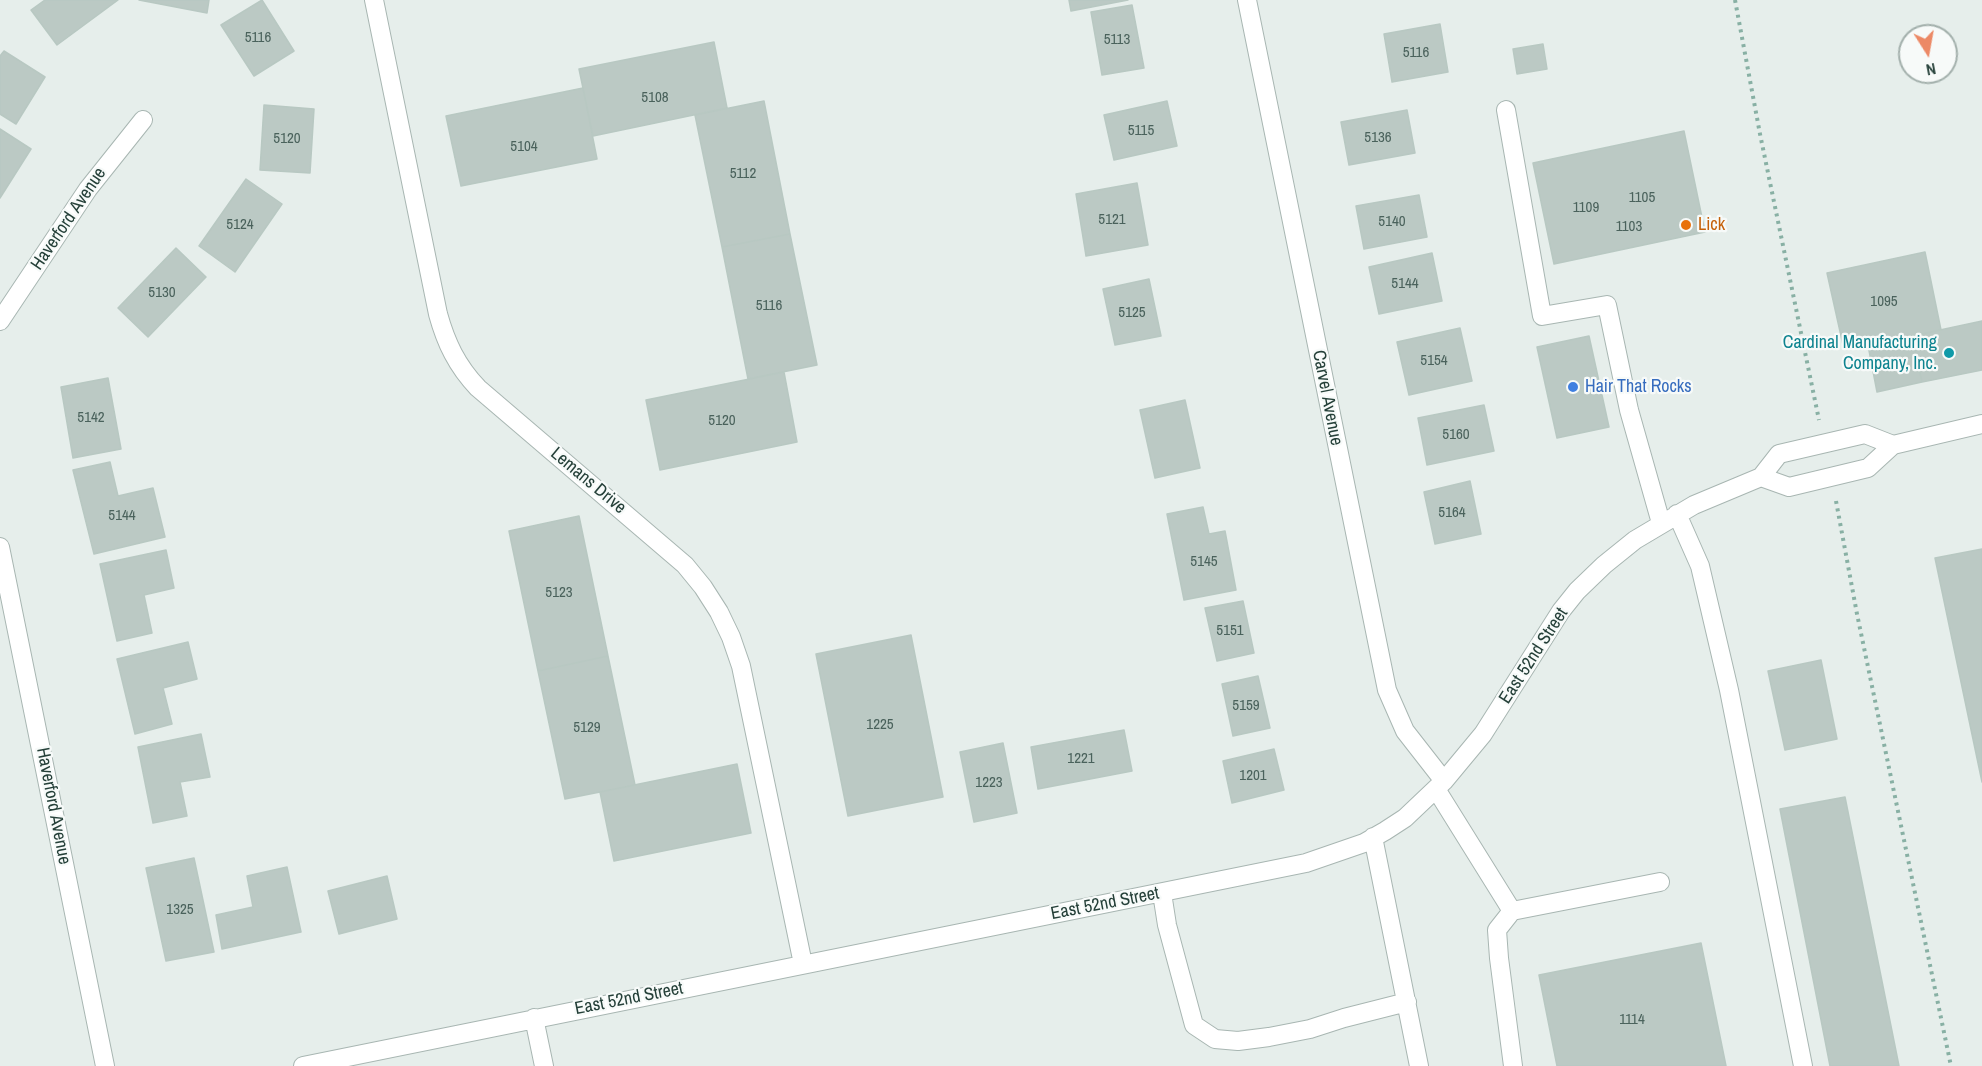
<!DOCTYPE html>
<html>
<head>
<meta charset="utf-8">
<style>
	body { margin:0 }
	#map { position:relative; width:1982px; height:1066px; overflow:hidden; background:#e6eeeb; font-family:"Archivo Narrow",sans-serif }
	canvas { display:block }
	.north { position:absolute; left:1898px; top:24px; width:60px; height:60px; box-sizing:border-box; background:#f7faf9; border:2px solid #a3b0ac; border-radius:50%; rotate:169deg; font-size:16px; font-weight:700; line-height:24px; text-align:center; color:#254039 }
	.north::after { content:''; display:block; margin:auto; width:21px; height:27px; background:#ec8966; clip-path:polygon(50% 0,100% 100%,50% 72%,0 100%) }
</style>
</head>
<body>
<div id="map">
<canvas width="1982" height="1066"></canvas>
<div class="north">N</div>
</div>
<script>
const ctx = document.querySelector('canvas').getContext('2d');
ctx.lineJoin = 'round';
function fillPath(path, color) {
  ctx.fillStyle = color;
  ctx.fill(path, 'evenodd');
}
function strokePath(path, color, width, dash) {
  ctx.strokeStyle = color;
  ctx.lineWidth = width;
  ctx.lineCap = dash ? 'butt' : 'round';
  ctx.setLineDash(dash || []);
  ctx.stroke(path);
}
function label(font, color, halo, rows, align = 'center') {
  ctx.font = font + ' "Archivo Narrow",sans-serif';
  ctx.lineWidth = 4.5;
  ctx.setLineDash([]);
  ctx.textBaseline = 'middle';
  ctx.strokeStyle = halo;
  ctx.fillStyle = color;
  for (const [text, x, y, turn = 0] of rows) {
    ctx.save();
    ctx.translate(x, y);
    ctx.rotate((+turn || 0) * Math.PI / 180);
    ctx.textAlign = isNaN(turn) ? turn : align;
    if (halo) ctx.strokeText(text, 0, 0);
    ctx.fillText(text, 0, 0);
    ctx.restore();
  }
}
const building = new Path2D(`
	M 45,0 L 118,0 L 57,45 L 31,10 Z
	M 139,0 L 209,0 L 207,13 Z
	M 262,0 L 294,51 L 254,76 L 221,25 Z
	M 1069,0 L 1128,0 L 1071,11 Z
	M 1132,5 L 1144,68 L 1102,75 L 1091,12 Z
	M 1440,24 L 1448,72 L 1392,82 L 1384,34 Z
	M 714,42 L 727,108 L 593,136 L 579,69 Z
	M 1543,44 L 1547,69 L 1517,74 L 1513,49 Z
	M 4,51 L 45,77 L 16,124 L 0,114 L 0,56 Z
	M 583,88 L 597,159 L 461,186 L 446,116 Z
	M 764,101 L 790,234 L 722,247 L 695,115 Z
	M 1167,101 L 1177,146 L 1114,160 L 1104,115 Z
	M 264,105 L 314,109 L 310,173 L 260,170 Z
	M 1407,110 L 1415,153 L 1349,165 L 1341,122 Z
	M 0,129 L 31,149 L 0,198 Z
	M 1684,131 L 1705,232 L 1554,264 L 1533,163 Z
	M 246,179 L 282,204 L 235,272 L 199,246 Z
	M 1137,183 L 1148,245 L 1086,256 L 1076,194 Z
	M 1419,195 L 1427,237 L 1364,249 L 1356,206 Z
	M 790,234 L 817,365 L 748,379 L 722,247 Z
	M 176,248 L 206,277 L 148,337 L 118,308 Z
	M 1925,252 L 1941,330 L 1912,336 L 1922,382 L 1877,392 L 1867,340 L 1843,345 L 1827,273 Z
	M 1432,253 L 1442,301 L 1379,314 L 1369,267 Z
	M 1149,279 L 1161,336 L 1115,345 L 1103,289 Z
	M 1982,321 L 1982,370 L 1922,382 L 1912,336 Z
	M 1460,328 L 1472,381 L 1409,395 L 1397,342 Z
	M 1589,336 L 1609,427 L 1557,438 L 1537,347 Z
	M 784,372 L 797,442 L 660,470 L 646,400 Z
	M 108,378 L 121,449 L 73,458 L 61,387 Z
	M 1185,400 L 1200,468 L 1155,478 L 1140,410 Z
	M 1484,405 L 1494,451 L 1427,465 L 1418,418 Z
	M 110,462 L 118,496 L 153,488 L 165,537 L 94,554 L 73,470 Z
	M 1470,481 L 1481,534 L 1435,544 L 1424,492 Z
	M 1203,507 L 1209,534 L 1225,531 L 1236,590 L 1184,600 L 1167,514 Z
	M 579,516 L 608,656 L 538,671 L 509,531 Z
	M 1982,549 L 1982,782 L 1935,558 Z
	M 166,550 L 174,588 L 144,595 L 152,633 L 117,641 L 100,564 Z
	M 1243,601 L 1254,653 L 1217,661 L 1205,608 Z
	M 911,635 L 943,797 L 848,816 L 816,654 Z
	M 188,642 L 197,679 L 163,688 L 172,724 L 135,734 L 117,659 Z
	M 608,656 L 635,785 L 565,799 L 538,671 Z
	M 1821,660 L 1837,739 L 1785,750 L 1768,671 Z
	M 1258,676 L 1270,728 L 1233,736 L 1222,684 Z
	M 1124,730 L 1132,771 L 1038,789 L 1031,747 Z
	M 201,734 L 210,777 L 180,782 L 187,816 L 153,823 L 138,747 Z
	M 1003,743 L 1017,813 L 974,822 L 960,752 Z
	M 1274,749 L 1284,790 L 1232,803 L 1223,761 Z
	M 737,764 L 751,833 L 614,861 L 600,792 Z
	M 1845,797 L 1899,1066 L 1830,1066 L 1780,809 Z
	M 194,858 L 214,952 L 166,961 L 146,868 Z
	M 287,867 L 301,932 L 222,949 L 216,915 L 253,907 L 247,876 Z
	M 387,876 L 397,919 L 339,934 L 328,891 Z
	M 1701,943 L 1726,1066 L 1557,1066 L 1539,975 Z`);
const path = new Path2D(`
	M 1735,0 L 1760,134 L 1819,420
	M 1836,501 L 1857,614 L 1951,1066`);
const minor = new Path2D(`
	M 374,0 L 438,314 C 446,343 457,366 478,388 L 685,565 L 703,587 L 719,612 L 731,637 L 741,666 L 803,964
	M 1247,0 L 1387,690 L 1405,731 L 1444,781
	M 1506,110 L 1542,316 L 1607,305 L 1629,410 L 1661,523
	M 0,321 L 88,189 L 143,120
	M 1761,477 L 1789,487 L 1868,468 L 1893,445 L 1982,424
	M 1677,514 L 1700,566 L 1729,690 L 1803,1066
	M 0,547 L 105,1066
	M 1436,789 L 1512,911 L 1497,930 L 1499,958 L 1513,1066
	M 1373,837 L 1419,1066
	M 1162,893 L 1167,925 L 1194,1025 L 1215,1039 L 1238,1041 L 1269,1037 L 1310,1029 L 1344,1018 L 1407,1002
	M 1512,911 L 1660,882
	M 534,1018 L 544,1066
	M 303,1066 L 1306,863 L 1364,843 L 1385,831 L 1405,818 L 1444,781 L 1483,734 L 1561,611 L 1577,591 L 1604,565 L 1635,540 L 1694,505 L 1761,477 L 1779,454 L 1865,434 L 1893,445`);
const markers = [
	[1686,225,6,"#e8710a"],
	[1949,353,6,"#0f9aa8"],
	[1573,387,6,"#3f7fe0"]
];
const numberNames = [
	["5116",258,38],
	["5113",1117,40],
	["5116",1416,53],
	["5108",655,98],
	["5115",1141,131],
	["5136",1378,138],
	["5120",287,139],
	["5104",524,147],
	["5112",743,174],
	["1105",1642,198],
	["1109",1586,208],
	["5121",1112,220],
	["5140",1392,222],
	["5124",240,225],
	["1103",1629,227],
	["5144",1405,284],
	["5130",162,293],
	["1095",1884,302],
	["5116",769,306],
	["5125",1132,313],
	["5154",1434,361],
	["5142",91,418],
	["5120",722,421],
	["5160",1456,435],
	["5164",1452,513],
	["5144",122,516],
	["5145",1204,562],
	["5123",559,593],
	["5151",1230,631],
	["5159",1246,706],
	["1225",880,725],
	["5129",587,728],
	["1221",1081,759],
	["1201",1253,776],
	["1223",989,783],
	["1325",180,910],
	["1114",1632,1020]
];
const streetNames = [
	["Haverford Avenue",69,219,-56],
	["Carvel Avenue",1327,398,79],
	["Lemans Drive",588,481,40],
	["East 52nd Street",1534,656,-57],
	["Haverford Avenue",53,806,79],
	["East 52nd Street",1105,904,-11],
	["East 52nd Street",629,999,-11]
];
const foodNames = [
	["Lick",1698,225]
];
const cultureNames = [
	["Cardinal Manufacturing",1937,343],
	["Company, Inc.",1937,364]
];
const shopNames = [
	["Hair That Rocks",1585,387]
];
fillPath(building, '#bbc9c4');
strokePath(building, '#b8c8c2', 1.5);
strokePath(minor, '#a8b6b2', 20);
strokePath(path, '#88b0a4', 4, [3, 4.5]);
strokePath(minor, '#fff', 18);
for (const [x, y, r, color] of markers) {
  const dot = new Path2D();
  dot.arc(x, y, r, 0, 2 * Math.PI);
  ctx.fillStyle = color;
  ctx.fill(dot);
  strokePath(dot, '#f7faf9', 2);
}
label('15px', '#4a625c', null, numberNames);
label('18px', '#254039', '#f7faf9', streetNames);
label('18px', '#c56008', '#f7faf9', foodNames, 'left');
label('18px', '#0d838f', '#f7faf9', cultureNames, 'right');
label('18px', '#366cbe', '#f7faf9', shopNames, 'left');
</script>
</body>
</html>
